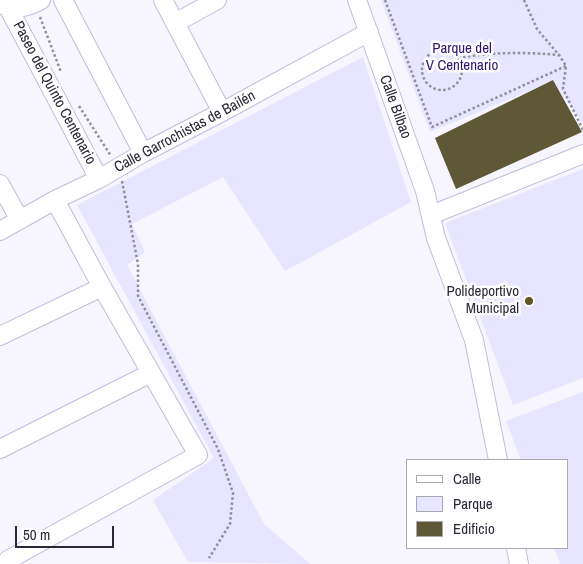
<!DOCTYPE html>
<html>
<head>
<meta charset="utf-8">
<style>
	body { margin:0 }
	#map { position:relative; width:583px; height:564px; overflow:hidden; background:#f7f6fe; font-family:"Archivo Narrow",sans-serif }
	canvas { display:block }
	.legend { position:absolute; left:406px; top:459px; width:162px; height:90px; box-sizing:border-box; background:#fff; border:1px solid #a9a9af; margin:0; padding:6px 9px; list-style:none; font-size:15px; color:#292836 }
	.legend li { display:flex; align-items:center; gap:10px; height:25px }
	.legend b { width:25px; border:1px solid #a9a9af }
	.scale { position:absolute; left:15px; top:526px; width:99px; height:22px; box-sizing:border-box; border:2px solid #292836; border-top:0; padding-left:6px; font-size:15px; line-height:18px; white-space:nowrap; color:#292836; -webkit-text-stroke:4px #fff; paint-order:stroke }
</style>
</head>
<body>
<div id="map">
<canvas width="583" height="564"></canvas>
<ul class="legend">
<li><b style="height:6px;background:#fff"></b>Calle</li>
<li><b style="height:14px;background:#e7e5ff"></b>Parque</li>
<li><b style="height:14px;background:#5f5837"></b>Edificio</li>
</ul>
<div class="scale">50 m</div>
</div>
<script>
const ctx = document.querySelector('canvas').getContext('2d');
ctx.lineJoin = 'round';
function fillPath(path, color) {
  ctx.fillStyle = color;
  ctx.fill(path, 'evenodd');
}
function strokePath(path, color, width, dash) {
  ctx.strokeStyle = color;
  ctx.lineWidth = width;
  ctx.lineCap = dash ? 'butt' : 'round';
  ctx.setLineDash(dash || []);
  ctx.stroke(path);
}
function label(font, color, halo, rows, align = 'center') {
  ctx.font = font + ' "Archivo Narrow",sans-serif';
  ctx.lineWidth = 5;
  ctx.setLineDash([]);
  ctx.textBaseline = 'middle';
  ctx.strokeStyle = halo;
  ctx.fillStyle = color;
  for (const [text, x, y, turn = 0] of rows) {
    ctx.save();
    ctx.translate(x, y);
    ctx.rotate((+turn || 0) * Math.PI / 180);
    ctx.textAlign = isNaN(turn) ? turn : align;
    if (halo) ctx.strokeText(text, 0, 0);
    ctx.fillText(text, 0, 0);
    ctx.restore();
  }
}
const green = new Path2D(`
	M 381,0 L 583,0 L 583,123 L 553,81 L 430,132 Z
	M 363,57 L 411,202 L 285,271 L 223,177 L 132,224 L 145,252 L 127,265 L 264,524 L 310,564 L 188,562 L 153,500 L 214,458 L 77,205 Z
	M 583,169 L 583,378 L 513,405 L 445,223 Z
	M 583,392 L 583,564 L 560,564 L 554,548 L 567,548 L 567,460 L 521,460 L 506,421 Z`);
const building = new Path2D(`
	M 553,80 L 582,132 L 456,189 L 435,138 Z`);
const path = new Path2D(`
	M 385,0 L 432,127 L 566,66
	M 524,0 L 537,29 L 559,55 L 566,66 L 563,89 L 583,130
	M 40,17 L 61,72
	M422 70a20 20 0 1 1 40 0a20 20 0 1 1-40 0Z
	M 458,58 C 492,52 525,52 559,55
	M 79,106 L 111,156
	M 122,181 L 138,264 L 138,296 L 218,449 L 233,493 L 230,524 L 209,558`);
const minor = new Path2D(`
	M 63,0 L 143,153
	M 163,0 L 222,112
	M 357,0 L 425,191 L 436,238 L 474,340 L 498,460
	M 0,4 C 15,10 27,8 41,0
	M 8,7 L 99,179
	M 175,23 L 217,0
	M 0,184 L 20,220
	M 431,215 L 583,154
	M 0,231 L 55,200 L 99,179 L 143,153 L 222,112 L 369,32
	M 0,336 L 102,287
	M 0,449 L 151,373
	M 516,548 L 519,564
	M 8,560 L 198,455 L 102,287 L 55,200`);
const markers = [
	[529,301,5,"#625724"]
];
const parkNames = [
	["Parque del",462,49],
	["V Centenario",462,66]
];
const streetNames = [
	["Paseo del Quinto Centenario",54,93,62],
	["Calle Bilbao",395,107,70],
	["Calle Garrochistas de Bailén",185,132,-28]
];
const poiNames = [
	["Polideportivo",519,292],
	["Municipal",519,309]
];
fillPath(green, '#e7e5ff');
fillPath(building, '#5f5837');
strokePath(minor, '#bfbce0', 20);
strokePath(path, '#908f9a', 2.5, [2.5, 2.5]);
strokePath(minor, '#fff', 18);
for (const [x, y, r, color] of markers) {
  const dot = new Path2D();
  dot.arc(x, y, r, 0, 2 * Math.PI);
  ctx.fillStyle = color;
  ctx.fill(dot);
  strokePath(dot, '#fff', 2);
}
label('15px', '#30146e', '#fff', parkNames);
label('15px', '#292836', '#fff', streetNames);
label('15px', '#292836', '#fff', poiNames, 'right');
</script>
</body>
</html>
